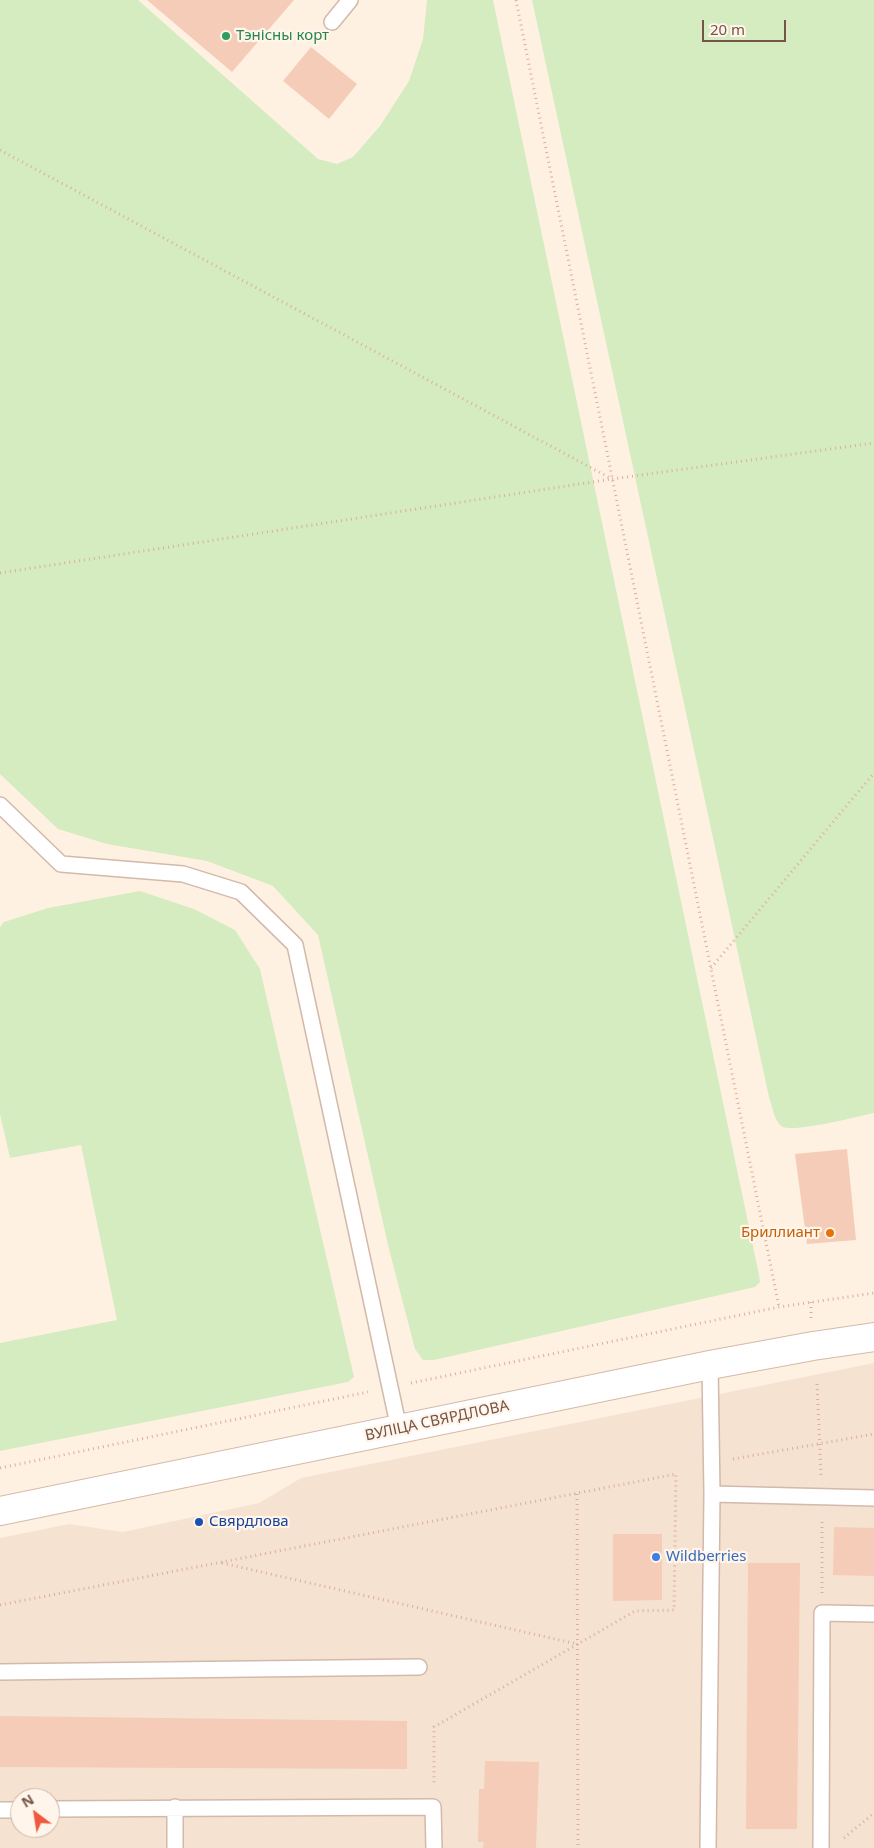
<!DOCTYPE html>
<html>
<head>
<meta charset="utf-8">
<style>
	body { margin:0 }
	#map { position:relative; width:874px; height:1848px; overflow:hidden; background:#fef1e2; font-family:"Noto Sans",sans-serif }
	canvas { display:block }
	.north { position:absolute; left:10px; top:1788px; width:50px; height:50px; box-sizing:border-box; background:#fff5ea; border:1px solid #c9b5a9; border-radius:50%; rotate:329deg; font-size:14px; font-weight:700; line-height:20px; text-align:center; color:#775447 }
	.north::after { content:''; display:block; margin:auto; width:18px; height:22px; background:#f0593f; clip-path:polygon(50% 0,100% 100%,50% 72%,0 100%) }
	.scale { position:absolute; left:702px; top:20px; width:84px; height:22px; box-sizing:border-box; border:2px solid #775447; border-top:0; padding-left:6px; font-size:15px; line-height:18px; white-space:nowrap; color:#775447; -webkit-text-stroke:4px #fff5ea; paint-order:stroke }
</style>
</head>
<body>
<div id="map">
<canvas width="874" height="1848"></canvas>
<div class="north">N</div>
<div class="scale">20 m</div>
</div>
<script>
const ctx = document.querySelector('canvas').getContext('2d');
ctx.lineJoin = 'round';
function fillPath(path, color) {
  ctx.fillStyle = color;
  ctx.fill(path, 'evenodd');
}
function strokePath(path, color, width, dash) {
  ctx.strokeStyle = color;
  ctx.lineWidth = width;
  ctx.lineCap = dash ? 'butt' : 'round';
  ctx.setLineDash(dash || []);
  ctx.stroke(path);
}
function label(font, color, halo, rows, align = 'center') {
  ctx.font = font + ' "Noto Sans",sans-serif';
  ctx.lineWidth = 4.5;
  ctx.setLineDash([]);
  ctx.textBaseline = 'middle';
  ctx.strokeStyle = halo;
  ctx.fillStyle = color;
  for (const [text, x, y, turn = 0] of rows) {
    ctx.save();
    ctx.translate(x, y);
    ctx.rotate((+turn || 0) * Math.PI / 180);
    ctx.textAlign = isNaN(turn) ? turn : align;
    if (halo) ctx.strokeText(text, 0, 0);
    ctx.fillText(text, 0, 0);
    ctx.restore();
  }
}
const residential = new Path2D(`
	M 874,1363 L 874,1848 L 0,1848 L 0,1538 L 69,1524 L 123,1532 L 259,1503 L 301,1478 ZM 20,1798 L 50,1798 L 50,1828 L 20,1828 Z`);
const green = new Path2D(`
	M 0,0 L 138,0 L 318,159 L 337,164 L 353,157 L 380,126 L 409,81 L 423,39 L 427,0 L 493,0 L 759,1275 L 760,1282 L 755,1287 L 434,1360 L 423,1360 L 415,1349 L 389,1249 L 318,935 L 273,886 L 207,861 L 107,844 L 58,829 L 0,774 Z
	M 532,0 L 874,0 L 874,1113 C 859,1116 791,1134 781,1126 C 774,1120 772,1105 769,1097 Z
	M 140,891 L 194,909 L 235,930 L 260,969 L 354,1377 L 348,1382 L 0,1451 L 0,1343 L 117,1320 L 81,1145 L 10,1158 L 0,1114 L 0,927 L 4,922 L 48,908 Z`);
const building = new Path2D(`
	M 147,0 L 294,0 L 232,72 Z
	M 311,47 L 357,84 L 329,119 L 283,81 Z
	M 847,1149 L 856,1240 L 807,1244 L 795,1154 Z
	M 834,1527 L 874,1528 L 874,1576 L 833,1575 Z
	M 613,1534 L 662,1534 L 662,1600 L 613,1601 Z
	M 748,1563 L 800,1563 L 797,1829 L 746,1829 Z
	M 0,1716 L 407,1721 L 407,1769 L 0,1767 Z
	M 485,1761 L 539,1762 L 536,1848 L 483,1848 L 484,1842 L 478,1842 L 479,1789 L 484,1789 Z`);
const path = new Path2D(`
	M 516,0 L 779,1307
	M 0,150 L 612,479 L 874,443
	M 0,573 L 612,479
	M 711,968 L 874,773
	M 811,1302 L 811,1319
	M 411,1383 L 779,1307 L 874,1293
	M 817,1384 L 821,1475
	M 733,1459 L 874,1434
	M 0,1468 L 368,1392
	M 577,1494 L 578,1848
	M 222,1563 L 577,1644
	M 822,1593 L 822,1519
	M 0,1605 L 676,1474 L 674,1610 L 635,1611 L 434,1727 L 434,1786
	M 844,1838 L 874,1813`);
const service = new Path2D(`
	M 332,22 L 350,0
	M 0,805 L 61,864 L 183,874 L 241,892 L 295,945 L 399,1429
	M 712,1494 L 874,1498
	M 0,1672 L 419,1667
	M 50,1809 L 433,1807 L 434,1848
	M 0,1810 L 20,1810
	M 175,1848 L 175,1807
	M 708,1848 L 712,1494 L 710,1365
	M 821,1848 L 822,1613 L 874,1614`);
const secondary = new Path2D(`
	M 0,1511 L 710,1365 L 813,1346 L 874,1337`);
const markers = [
	[226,36,5,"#2e9e5b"],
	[830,1233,5,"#e8710a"],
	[199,1522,5,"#1a4fb4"],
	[656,1557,5,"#3f7fe0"]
];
const leisureNames = [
	["Тэнісны корт",236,36]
];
const foodNames = [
	["Бриллиант",820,1233]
];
const streetNames = [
	["ВУЛІЦА СВЯРДЛОВА",437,1421,-12]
];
const transitNames = [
	["Свярдлова",209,1522]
];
const shopNames = [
	["Wildberries",666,1557]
];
fillPath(residential, '#f6e2d0');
fillPath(green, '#d5ecc0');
fillPath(building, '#f5ccb8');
strokePath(service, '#d2b9ab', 18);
strokePath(secondary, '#d5b9a8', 30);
strokePath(path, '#daaf9b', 3, [1, 4]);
strokePath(service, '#fff', 15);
strokePath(secondary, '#fff', 28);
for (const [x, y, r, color] of markers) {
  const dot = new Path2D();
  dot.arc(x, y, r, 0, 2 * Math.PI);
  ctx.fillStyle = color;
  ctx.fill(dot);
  strokePath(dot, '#fff5ea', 2);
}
label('15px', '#27864d', '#fff5ea', leisureNames, 'left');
label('15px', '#c56008', '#fff5ea', foodNames, 'right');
label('15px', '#775447', '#fff5ea', streetNames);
label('15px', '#164399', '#fff5ea', transitNames, 'left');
label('15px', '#366cbe', '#fff5ea', shopNames, 'left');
</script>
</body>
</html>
